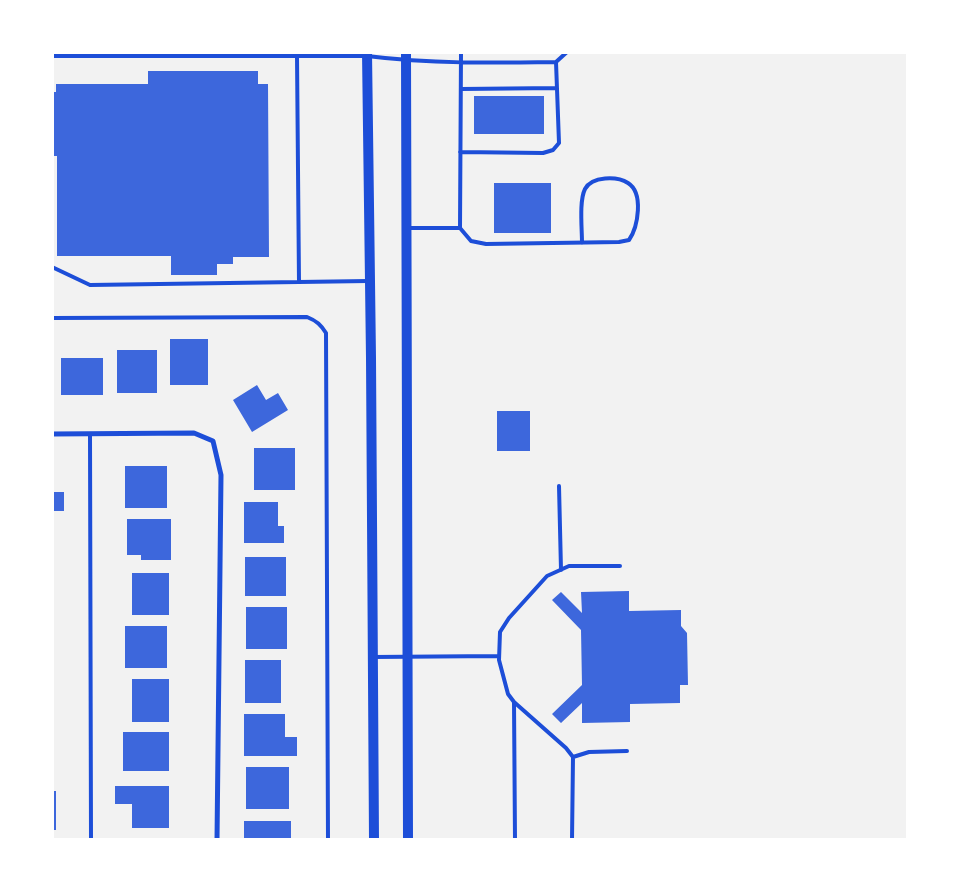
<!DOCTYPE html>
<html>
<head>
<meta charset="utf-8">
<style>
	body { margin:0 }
	#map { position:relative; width:960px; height:892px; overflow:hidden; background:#f2f2f2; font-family:"DejaVu Sans",sans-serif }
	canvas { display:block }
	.frame { position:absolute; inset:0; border:54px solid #fff; pointer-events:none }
</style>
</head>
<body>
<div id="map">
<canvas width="960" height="892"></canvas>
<div class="frame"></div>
</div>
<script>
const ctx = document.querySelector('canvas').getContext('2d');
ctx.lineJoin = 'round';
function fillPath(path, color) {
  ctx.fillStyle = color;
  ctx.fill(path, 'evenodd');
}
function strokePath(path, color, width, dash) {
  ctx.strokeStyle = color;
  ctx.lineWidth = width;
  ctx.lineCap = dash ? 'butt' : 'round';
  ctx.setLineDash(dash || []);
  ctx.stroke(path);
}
const building = new Path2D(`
	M 148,71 L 258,71 L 258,84 L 268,84 L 269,257 L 233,257 L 233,264 L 217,264 L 217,275 L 171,275 L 171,256 L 57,256 L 57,156 L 52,156 L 52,92 L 56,92 L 56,84 L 148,84 Z
	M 474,96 L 544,96 L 544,134 L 474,134 Z
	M 494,183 L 551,183 L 551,233 L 494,233 Z
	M 170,339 L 208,339 L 208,385 L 170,385 Z
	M 117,350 L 157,350 L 157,393 L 117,393 Z
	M 61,358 L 103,358 L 103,395 L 61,395 Z
	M 257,385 L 266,400 L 278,393 L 288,410 L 252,432 L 233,400 Z
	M 497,411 L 530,411 L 530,451 L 497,451 Z
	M 254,448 L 295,448 L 295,490 L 254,490 Z
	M 125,466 L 167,466 L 167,508 L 125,508 Z
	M 52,492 L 64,492 L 64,511 L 52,511 Z
	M 244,502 L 278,502 L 278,526 L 284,526 L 284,543 L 244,543 Z
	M 127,519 L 171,519 L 171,560 L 141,560 L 141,555 L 127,555 Z
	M 245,557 L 286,557 L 286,596 L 245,596 Z
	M 132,573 L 169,573 L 169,615 L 132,615 Z
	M 629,591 L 629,611 L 681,610 L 681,626 L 687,633 L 688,685 L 680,685 L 680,703 L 630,704 L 630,722 L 582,723 L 582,703 L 561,723 L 552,714 L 582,685 L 581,630 L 552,600 L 561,592 L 582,613 L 581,592 Z
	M 246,607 L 287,607 L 287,649 L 246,649 Z
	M 125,626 L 167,626 L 167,668 L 125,668 Z
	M 245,660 L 281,660 L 281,703 L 245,703 Z
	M 132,679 L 169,679 L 169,722 L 132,722 Z
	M 244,714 L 285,714 L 285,737 L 297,737 L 297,756 L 244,756 Z
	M 123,732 L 169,732 L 169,771 L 123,771 Z
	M 246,767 L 289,767 L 289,809 L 246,809 Z
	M 115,786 L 169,786 L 169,828 L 132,828 L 132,804 L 115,804 Z
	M 52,791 L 56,791 L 56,830 L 52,830 Z
	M 244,821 L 291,821 L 291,840 L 244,840 Z`);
const service = new Path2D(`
	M 52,56 L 367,56 C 430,64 493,63 556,62 L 559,143 L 553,150 L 543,153 L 460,152
	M 297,56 L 299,282
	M 556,62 L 567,52
	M 461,89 L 557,88
	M 409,228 L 460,228 L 471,241 L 486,244 L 619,242 L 629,240 C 638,227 644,193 628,183 C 617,176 592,176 585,189 C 579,201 582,228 582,243
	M 460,228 L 461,52
	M 52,267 L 90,285 L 368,281
	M 52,318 L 307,317 C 317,321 321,325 326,333 L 328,840
	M 90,434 L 91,840
	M 559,486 L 561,570
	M 373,657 L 499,656
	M 514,702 L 515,840
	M 573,757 L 589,752 L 627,751
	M 572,840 L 573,757 L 566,748 L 514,702 L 508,694 L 499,660 L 500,632 L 509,618 L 547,576 L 569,566 L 620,566`);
const minor = new Path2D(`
	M 52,434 L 194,433 L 213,441 L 221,475 L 217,840`);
const secondary = new Path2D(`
	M 367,52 L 371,358 L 374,840
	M 406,52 L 408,840`);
fillPath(building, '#3d67dc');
strokePath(service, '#1d4ed8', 4);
strokePath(minor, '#1d4ed8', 5);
strokePath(secondary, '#1d4ed8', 10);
</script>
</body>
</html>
